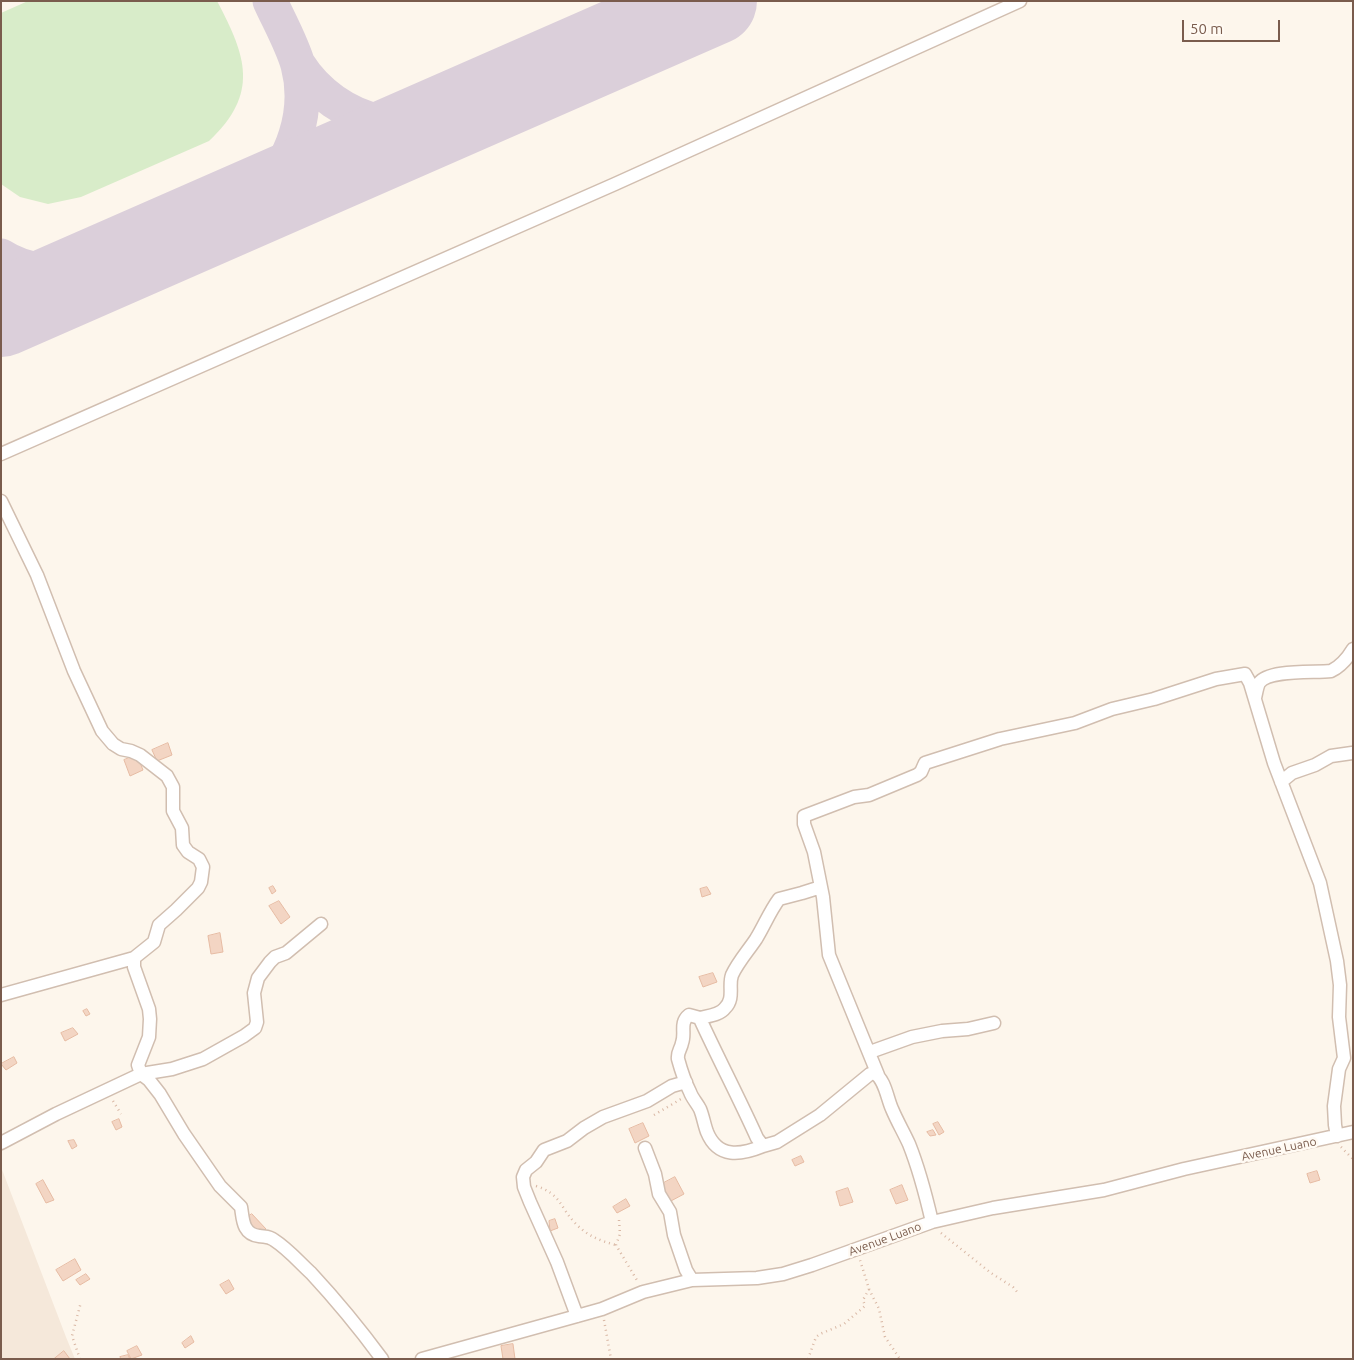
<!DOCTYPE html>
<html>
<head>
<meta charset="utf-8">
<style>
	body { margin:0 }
	#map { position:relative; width:1354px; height:1360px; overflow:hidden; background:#fdf6ec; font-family:Ubuntu,sans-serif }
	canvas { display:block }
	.frame { position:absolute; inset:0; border:2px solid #7a5c4d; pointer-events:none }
	.scale { position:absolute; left:1182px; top:20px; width:98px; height:22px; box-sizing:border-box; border:2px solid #7a5c4d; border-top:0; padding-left:6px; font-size:15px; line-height:18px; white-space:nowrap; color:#7a5c4d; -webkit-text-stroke:4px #fffaf3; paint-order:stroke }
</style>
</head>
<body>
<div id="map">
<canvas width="1354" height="1360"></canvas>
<div class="frame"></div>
<div class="scale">50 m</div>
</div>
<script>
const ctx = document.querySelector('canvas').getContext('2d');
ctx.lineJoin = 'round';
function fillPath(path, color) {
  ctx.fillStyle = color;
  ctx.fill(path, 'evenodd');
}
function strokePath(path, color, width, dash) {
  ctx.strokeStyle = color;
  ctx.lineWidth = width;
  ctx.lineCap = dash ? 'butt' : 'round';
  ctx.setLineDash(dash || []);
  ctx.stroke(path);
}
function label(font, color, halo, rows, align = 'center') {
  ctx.font = font + ' Ubuntu,sans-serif';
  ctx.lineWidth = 5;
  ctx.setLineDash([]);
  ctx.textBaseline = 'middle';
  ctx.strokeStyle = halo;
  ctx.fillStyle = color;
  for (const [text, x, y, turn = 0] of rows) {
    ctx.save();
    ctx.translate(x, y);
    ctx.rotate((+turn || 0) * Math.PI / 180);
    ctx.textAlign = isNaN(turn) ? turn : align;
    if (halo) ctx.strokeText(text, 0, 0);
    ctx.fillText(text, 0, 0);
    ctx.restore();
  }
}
const residential = new Path2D(`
	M 1,1167 L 66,1337 L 75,1359 L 1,1359 Z`);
const green = new Path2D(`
	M 28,1 L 217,1 C 246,56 260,93 209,141 L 81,197 L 48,204 L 20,197 L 1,184 L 1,13 Z`);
const taxiway = new Path2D(`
	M 298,64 C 316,93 347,115 381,122 C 399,125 418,123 436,122
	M 226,214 C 237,208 249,202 258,194 C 294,163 310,110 298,65 C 292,44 279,21 270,1
	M 1,256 C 27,273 59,273 89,274`);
const runway = new Path2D(`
	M 1,313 L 713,1`);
const building = new Path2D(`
	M 168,743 L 172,755 L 157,761 L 152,750 Z
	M 137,755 L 143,770 L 130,776 L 124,760 Z
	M 273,886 L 276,891 L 272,894 L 269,888 Z
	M 707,887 L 711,894 L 702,897 L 700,889 Z
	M 279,901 L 290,917 L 281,924 L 269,906 Z
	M 220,933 L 223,952 L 211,954 L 208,936 Z
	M 713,973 L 717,982 L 703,987 L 699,977 Z
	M 87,1009 L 90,1014 L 86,1016 L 83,1011 Z
	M 73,1028 L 78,1034 L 65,1041 L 61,1033 Z
	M 14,1057 L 17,1063 L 6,1070 L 1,1064 Z
	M 119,1119 L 122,1127 L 116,1130 L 112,1122 Z
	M 938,1122 L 944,1132 L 939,1135 L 933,1124 Z
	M 643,1123 L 649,1136 L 635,1143 L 629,1129 Z
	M 933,1130 L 936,1135 L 930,1136 L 927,1132 Z
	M 74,1140 L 77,1146 L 72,1149 L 68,1141 Z
	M 801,1156 L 804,1162 L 795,1166 L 792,1160 Z
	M 1317,1171 L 1320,1180 L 1310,1183 L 1307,1174 Z
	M 675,1177 L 684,1194 L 669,1202 L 660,1185 Z
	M 43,1180 L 54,1200 L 46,1203 L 36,1184 Z
	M 902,1185 L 908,1200 L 896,1204 L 890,1190 Z
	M 848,1188 L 853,1202 L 840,1206 L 836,1192 Z
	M 626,1199 L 630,1206 L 617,1213 L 613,1207 Z
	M 252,1214 L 266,1229 L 259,1234 L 244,1219 Z
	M 555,1219 L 558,1228 L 550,1231 L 549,1221 Z
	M 75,1259 L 81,1270 L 63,1281 L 56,1270 Z
	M 86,1274 L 90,1279 L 80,1285 L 76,1280 Z
	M 229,1280 L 234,1289 L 226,1294 L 220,1285 Z
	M 191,1336 L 194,1342 L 185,1348 L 182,1343 Z
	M 513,1344 L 515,1359 L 503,1359 L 501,1346 Z
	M 137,1346 L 142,1355 L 131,1359 L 127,1351 Z
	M 64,1351 L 70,1359 L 54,1359 Z
	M 128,1355 L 130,1359 L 121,1359 L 120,1357 Z`);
const path = new Path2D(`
	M 113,1101 L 121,1114
	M 654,1115 L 681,1099
	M 1341,1147 L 1353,1159
	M 536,1186 C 561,1194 559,1206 575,1223 C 586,1235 600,1241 616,1245
	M 619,1220 L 620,1234 L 616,1245 L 638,1282
	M 941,1233 L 991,1273 L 1013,1287 L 1018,1293
	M 869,1289 L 879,1309 L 885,1337 L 900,1359
	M 604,1320 L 611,1359
	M 80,1359 L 72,1336 L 81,1302
	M 808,1359 L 816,1337 L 820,1334 L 844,1324 L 865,1306 L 863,1300 L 869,1289 L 860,1260`);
const minor = new Path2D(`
	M 1,454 L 615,184 L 1020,1
	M 1,501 L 37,575 L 74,671 L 102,731 L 113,744 L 121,749 L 131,751 L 140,755 L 167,776 L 173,787 L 173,811 L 182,828 L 183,845 L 188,852 L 199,859 L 203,867 L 201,882 L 198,888 L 176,910 L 159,925 L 154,942 L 134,958 L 134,967 L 149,1009 L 150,1019 L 149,1037 L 138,1065 L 141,1074 L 149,1080 L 160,1094 L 184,1134 L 220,1186 L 241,1207 C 243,1218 242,1234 259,1236 C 265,1237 269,1236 274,1240 C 288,1249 299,1262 311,1273 C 336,1300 360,1329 382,1359
	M 1255,698 C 1256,694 1257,687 1259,683 C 1269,669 1314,673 1331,671 C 1341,666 1347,659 1353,649
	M 1281,782 L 1292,773 L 1315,765 L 1331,756 L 1352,753
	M 821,887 L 802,893 L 779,899 C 770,911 764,926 756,939 C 748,951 738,962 732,975 C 728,986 735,998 725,1008 C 720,1015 708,1016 700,1018 L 701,1021 C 719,1060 739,1098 757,1138 L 763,1146 L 777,1142 L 820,1115 L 870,1074 L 874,1073 C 885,1079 887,1098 892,1109 C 897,1121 904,1133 909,1144 C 919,1169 926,1196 932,1222
	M 1,995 L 134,958
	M 700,1018 L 689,1015 C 679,1023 686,1033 682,1043 C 681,1049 677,1052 678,1059 C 681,1070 685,1082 690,1092 C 692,1098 697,1103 700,1109 C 703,1116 704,1124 707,1132 C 718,1159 741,1155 763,1146
	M 870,1052 L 912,1037 L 942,1031 L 968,1029 L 994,1023
	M 878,1075 L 829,955 L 823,897 L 814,852 L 804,824 L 804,816 L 854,797 L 869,795 L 917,775 L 921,772 L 925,763 L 1000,739 L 1075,723 L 1112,709 L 1154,699 L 1216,679 L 1245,674 L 1250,683 L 1274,763 L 1320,883 L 1337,961 L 1340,985 L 1339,1017 L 1344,1058 L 1339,1069 L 1334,1106 L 1335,1125 L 1337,1136
	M 1,1143 L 56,1114 L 141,1074 L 172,1069 L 203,1059 L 244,1036 L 255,1028 L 257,1022 L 254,993 L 258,978 L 270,962 L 275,957 L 286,953 L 321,924
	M 645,1148 L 655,1174 L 659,1194 L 670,1212 L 674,1235 L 686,1270 L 692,1280
	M 577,1316 L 557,1262 L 530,1202 L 524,1187 L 523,1177 L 526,1170 L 536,1162 L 544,1150 L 567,1141 L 584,1128 L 603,1117 L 647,1101 L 672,1086 L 686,1082
	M 422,1359 L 577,1316 L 602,1309 L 643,1292 L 692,1280 L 757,1278 L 783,1274 L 812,1265 L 932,1222 L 993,1208 L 1104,1190 L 1184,1169 L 1353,1132`);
const streetNames = [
	["Avenue Luano",1279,1149,-12],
	["Avenue Luano",885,1239,-20]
];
fillPath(residential, '#f5e8da');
fillPath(green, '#d8ecc9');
strokePath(taxiway, '#dbcfda', 35);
strokePath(runway, '#dbcfda', 88);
fillPath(building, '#f3d5c3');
strokePath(building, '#e6bba3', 1);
strokePath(minor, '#d1beb0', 15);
strokePath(path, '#d9b8a5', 2.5, [1, 4]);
strokePath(minor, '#fff', 12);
label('12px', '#7a5c4d', '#fffaf3', streetNames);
</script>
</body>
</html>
